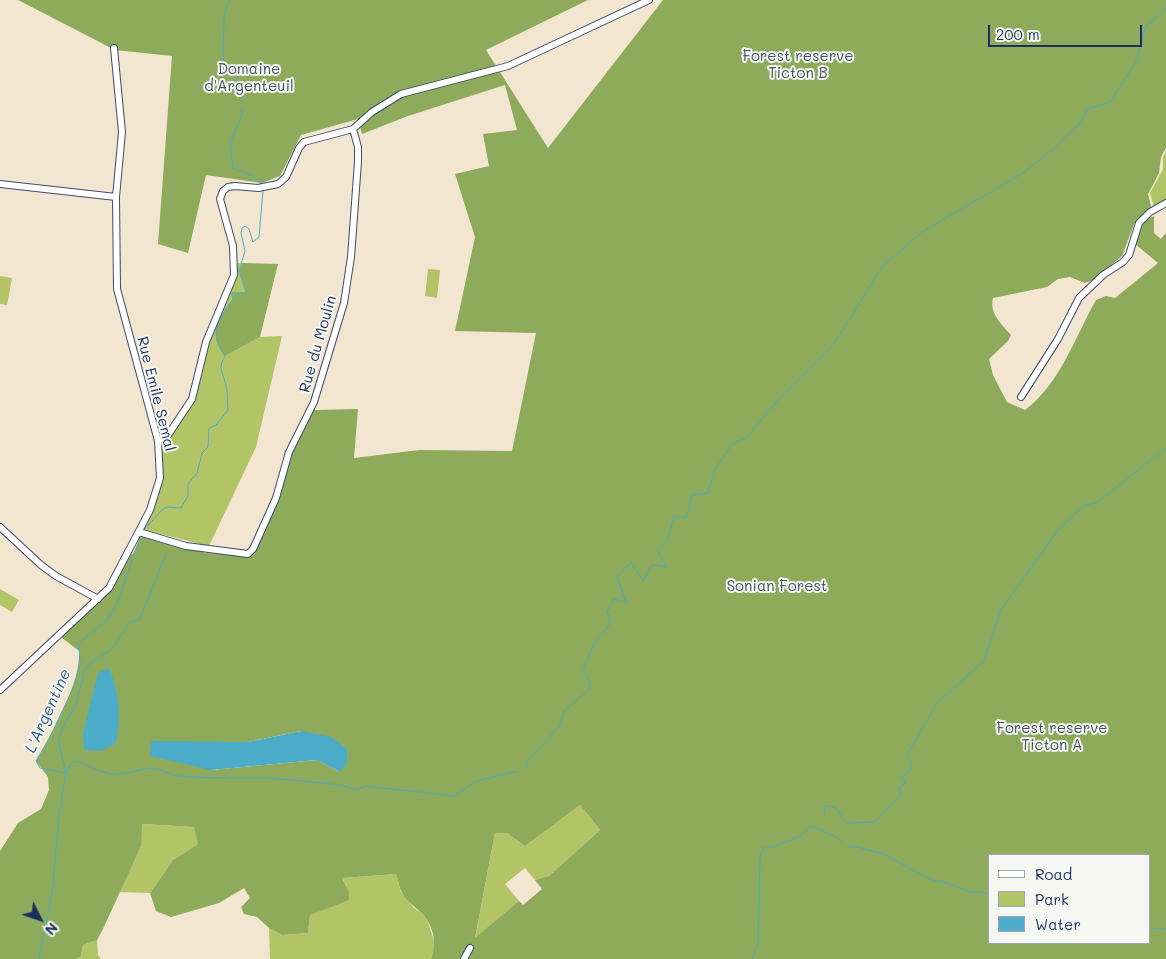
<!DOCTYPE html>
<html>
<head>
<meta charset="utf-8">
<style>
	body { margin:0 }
	#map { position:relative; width:1166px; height:959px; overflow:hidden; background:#f2e6d0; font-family:Mali,sans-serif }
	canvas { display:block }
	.legend { position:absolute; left:988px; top:854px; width:162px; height:90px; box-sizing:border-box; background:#f6f6f2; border:1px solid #9ea6b7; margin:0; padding:6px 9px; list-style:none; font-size:15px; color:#1b2f5e }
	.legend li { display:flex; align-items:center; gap:10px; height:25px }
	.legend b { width:25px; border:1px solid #9ea6b7 }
	.north { position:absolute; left:15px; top:894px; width:50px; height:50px; -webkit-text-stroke:4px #f6f6f2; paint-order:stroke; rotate:131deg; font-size:14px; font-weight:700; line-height:20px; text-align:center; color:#1b2f5e }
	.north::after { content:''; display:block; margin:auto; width:18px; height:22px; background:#1b2f5e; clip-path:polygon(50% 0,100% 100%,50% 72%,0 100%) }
	.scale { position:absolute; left:988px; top:25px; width:154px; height:22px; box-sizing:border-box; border:2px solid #1b2f5e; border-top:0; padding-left:6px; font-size:15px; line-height:18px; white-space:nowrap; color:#1b2f5e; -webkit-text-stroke:4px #f6f6f2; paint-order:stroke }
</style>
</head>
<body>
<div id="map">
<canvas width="1166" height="959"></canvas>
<ul class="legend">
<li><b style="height:6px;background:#fff"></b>Road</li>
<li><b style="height:14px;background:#b3c466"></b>Park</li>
<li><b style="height:14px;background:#4badca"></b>Water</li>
</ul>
<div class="north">N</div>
<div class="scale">200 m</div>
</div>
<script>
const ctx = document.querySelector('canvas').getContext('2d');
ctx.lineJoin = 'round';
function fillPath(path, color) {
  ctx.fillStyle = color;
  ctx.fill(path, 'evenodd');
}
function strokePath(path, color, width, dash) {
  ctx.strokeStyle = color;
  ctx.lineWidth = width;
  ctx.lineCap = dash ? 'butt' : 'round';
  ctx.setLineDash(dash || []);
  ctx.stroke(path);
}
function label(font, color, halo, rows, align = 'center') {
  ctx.font = font + ' Mali,sans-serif';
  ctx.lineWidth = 4;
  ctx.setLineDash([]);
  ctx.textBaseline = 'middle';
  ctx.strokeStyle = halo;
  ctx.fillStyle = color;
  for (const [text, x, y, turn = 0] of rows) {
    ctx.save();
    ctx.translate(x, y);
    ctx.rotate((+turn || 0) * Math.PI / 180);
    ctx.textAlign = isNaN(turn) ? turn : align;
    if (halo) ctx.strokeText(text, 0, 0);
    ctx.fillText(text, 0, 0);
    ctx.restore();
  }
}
const green = new Path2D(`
	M 1166,152 L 1166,199 L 1154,207 L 1150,193 L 1163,169 L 1163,157 Z
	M 237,263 L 242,263 L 239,271 L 246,293 C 217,306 225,327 225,356 L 260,337 L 282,336 L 256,447 L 209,546 L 144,530 C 159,504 164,474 160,443 L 169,436 L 195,400 L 208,342 L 236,276 Z
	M 428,269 L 440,270 L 437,298 L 425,296 Z
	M 0,276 L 12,278 L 7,305 L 0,304 Z
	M 0,589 L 19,600 L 12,612 L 0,605 Z
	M 580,805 L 600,830 L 549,876 L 535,880 L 525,868 L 505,884 L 519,901 L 475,939 L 495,833 L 507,833 L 525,846 Z
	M 141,824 L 195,827 L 198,844 L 173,860 L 150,893 L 119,892 L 141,846 Z
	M 396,874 L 401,892 L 414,908 L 426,916 L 436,947 L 431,959 L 270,959 L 269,928 L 282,935 L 308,933 L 310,915 L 349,892 L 342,878 Z
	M 97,940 L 98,955 L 101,959 L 77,959 L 81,956 L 83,945 Z`);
const forest = new Path2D(`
	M 18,0 L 588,0 L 486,50 L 548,148 L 663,0 L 1166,0 L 1166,148 L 1161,157 L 1159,173 L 1148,194 L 1151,206 L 1134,224 L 1122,256 L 1093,280 L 1085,283 L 1070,277 L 1058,279 L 1047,287 L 993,298 C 989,313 1002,325 1011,335 L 1008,341 L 989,359 L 993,375 L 1007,402 L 1025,410 C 1060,384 1075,337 1096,300 L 1106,296 L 1115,298 L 1158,263 L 1134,243 L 1143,221 L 1154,216 L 1154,233 L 1161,239 L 1166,233 L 1166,959 L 431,959 C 437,946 434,930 426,918 C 422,911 408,904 402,893 C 399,887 398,880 396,874 L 342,878 L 349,892 L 349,900 L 310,915 L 308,933 L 282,935 L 269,928 L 257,917 L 244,914 L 241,907 L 250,898 L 244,888 L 219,903 L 171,917 L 156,911 L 150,893 L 173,860 L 198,844 L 194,827 L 142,824 L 141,846 L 103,929 L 97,940 L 83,945 L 81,956 L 77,959 L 0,959 L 0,851 L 18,823 L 41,809 L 49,790 L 48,777 L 36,761 C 52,733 81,683 79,651 L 61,637 L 111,589 L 131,554 L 133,554 L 141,535 L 206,553 L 249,556 L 291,452 L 314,410 L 358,409 L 354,458 L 419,450 L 512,451 L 536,333 L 455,331 L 475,237 L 455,174 L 489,166 L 483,134 L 517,130 L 505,85 L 408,116 L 362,134 L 358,119 L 301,135 L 280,176 L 262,183 L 206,175 L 188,253 L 158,244 L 172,56 L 115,50 ZM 301,731 L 340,772 L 317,760 L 211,770 L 217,743 L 248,742 ZM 580,805 L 600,830 L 549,876 L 535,880 L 542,889 L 523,905 L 519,901 L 475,938 L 495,833 L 507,833 L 525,846 ZM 990,855 L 1150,855 L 1150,943 L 990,943 Z
	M 242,263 L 278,264 L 260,337 L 225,356 C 208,334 218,320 233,299 L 232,293 L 246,292 L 239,271 Z`);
const water = new Path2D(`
	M 109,668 C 119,692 121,717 116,743 L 101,751 L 84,750 L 83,733 L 98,673 Z
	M 301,731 L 331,737 L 347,749 L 347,763 L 340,772 L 317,760 L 211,770 L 150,756 L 151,741 L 248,742 Z`);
const stream = new Path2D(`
	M 230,0 L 224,14 L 223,69 L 242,83 L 241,100
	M 242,108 L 242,115 L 230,143 L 233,168 L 255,177 L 262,185
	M 144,530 L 161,511 L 167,507 L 181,508 L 188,496 L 188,484 L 197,473 L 202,453 L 208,447 L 209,428 L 216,425 L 228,410 C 227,401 228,390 225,382 C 222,371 218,367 225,356 C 208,334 218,320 233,299 L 232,293 L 246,293 L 239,271 L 245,251 L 241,233 L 242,228 L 245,226 L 249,229 L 253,242 L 259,237 L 263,190
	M 141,536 L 116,606 L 107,620 L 79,643 L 80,665 L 75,684 L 50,737 L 36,761 L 40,768 L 66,773 L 73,761 C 87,763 97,772 112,774 C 127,775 141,768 153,768 C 162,769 169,775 178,776 C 200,778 221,778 243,778 C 275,777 309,782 341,785 L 356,790 L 365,786 L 454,796 L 477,781 L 518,771
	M 526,768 L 528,761 L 559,726 L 565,710 L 590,689 L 588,677 L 582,671 L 595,642 L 610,624 L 607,611 L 614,599 L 626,602 L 617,577 L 631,562 L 643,581 L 652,565 L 667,567 L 657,550 L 668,539 L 674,516 L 686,518 L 692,495 L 708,493 L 714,471 L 732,444 L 746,438 L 779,399 L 834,344 L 882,267 L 922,232 L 1023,173 L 1052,150 L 1080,123 L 1087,109 L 1110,102 L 1136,62 L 1146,26 L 1166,9
	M 824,814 L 825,806 C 844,805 837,821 850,823 C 857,823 868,822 875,822 L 901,795 L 899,787 L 904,785 L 905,781 L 900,778 L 909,771 L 912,765 L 907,755 L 937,703 L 984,661 L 1001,610 L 1058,530 L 1083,506 L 1098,502 L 1166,448
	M 848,847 L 858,847 L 883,854 L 934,881 L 941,881 L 969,891 L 990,894
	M 1150,928 L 1166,929
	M 39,959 L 52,894 L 59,815 L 66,773 L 58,739 L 65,723 L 75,707 L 85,670 L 91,662 L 112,649 L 130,622 L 140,619 L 166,554
	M 752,959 L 758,944 L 760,858 L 763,848 L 771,848 L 798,837 L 812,826 L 836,837 L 843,843`);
const minor = new Path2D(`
	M 0,184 L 116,197
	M 1021,397 L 1058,339 L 1079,298 L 1103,275 L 1123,262 L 1129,255 L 1139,223 L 1150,212 L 1166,203
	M 158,441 L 168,435 L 192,399 L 206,342 L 234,275 L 233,246 L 220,199 L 223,191 L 228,187 L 235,186 L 258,188 L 278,184 L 286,177 L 299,148 L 304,142 L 353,129 L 372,112 L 401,94 L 508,66 L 649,0
	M 0,527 L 41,565 L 56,576 L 98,599
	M 139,532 L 186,546 L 248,554 L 253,549 L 276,498 L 289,452 L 314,402 L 344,303 L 351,257 L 358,162 L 358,147 L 353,129
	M 0,690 L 109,588 L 150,510 L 160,478 L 158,441 L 117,289 L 116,197 L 122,132 L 114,48
	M 464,959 L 470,948`);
const parkNames = [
	["Forest reserve",798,56],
	["Ticton B",798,73],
	["Domaine",249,69],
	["d'Argenteuil",249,86],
	["Sonian Forest",777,586],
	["Forest reserve",1052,728],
	["Ticton A",1052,745]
];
const streetNames = [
	["Rue du Moulin",318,344,-74],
	["Rue Emile Semal",156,394,76]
];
const waterNames = [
	["L'Argentine",48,711,-66]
];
fillPath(green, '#b3c466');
fillPath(forest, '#8eaa5b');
fillPath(water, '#4badca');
strokePath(stream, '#4badca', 1);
strokePath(minor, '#3b4a6f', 8);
strokePath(minor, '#fff', 6);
label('15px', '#415460', '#f6f6f2', parkNames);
label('15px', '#1b2f5e', '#f6f6f2', streetNames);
label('italic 16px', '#2c5b84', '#f6f6f2', waterNames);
</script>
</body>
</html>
